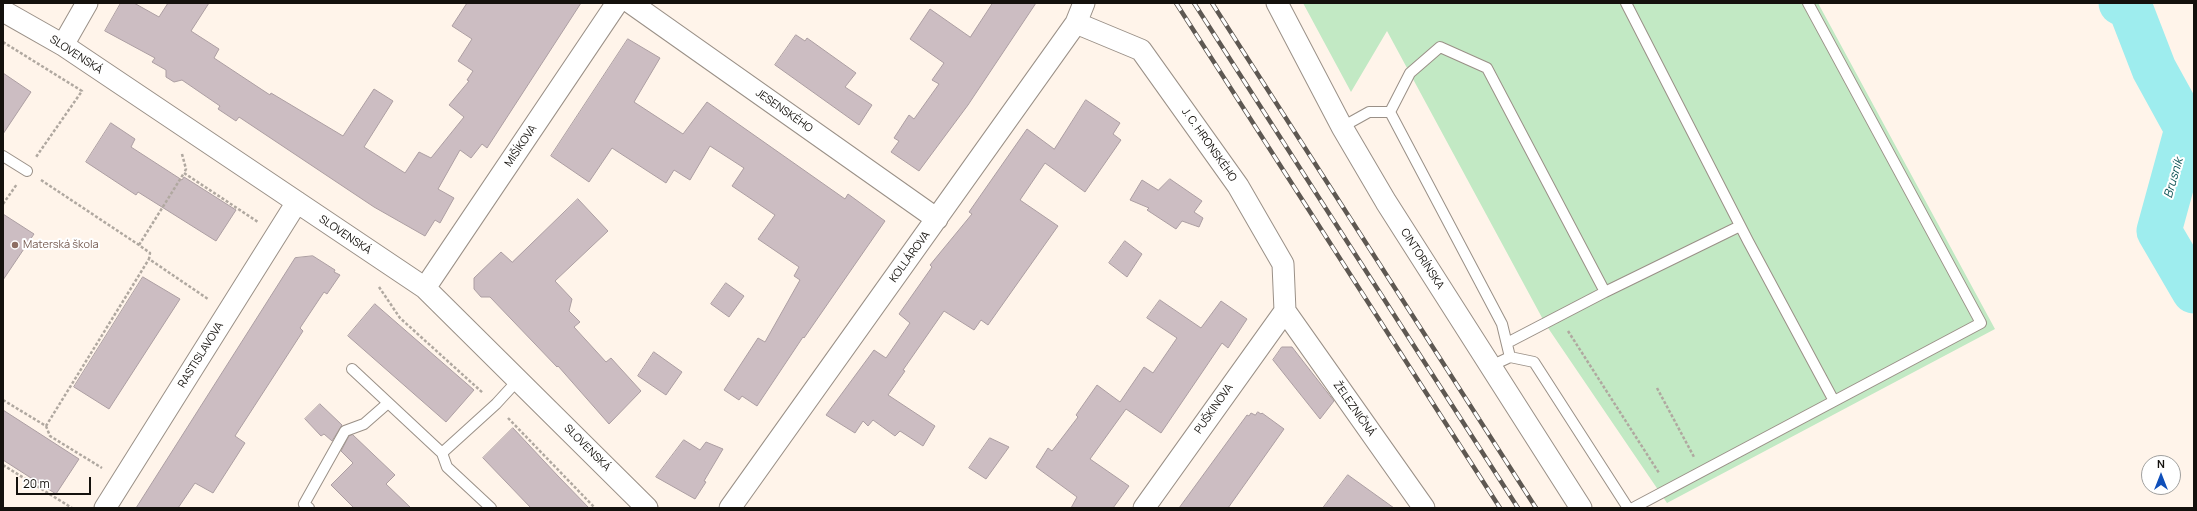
<!DOCTYPE html>
<html>
<head>
<meta charset="utf-8">
<style>
	body { margin:0 }
	#map { position:relative; width:2197px; height:511px; overflow:hidden; background:#fff4ea; font-family:Manrope,sans-serif }
	canvas { display:block }
	.frame { position:absolute; inset:0; border:4px solid #14110d; pointer-events:none }
	.north { position:absolute; left:2141px; top:455px; width:40px; height:40px; box-sizing:border-box; background:#fff; border:1px solid #a1a09e; border-radius:50%; rotate:0deg; font-size:11px; font-weight:700; line-height:16px; text-align:center; color:#14110d }
	.north::after { content:''; display:block; margin:auto; width:14px; height:18px; background:#0f4fba; clip-path:polygon(50% 0,100% 100%,50% 72%,0 100%) }
	.scale { position:absolute; left:16px; top:477px; width:75px; height:18px; box-sizing:border-box; border:2px solid #14110d; border-top:0; padding-left:5px; font-size:12px; line-height:14px; white-space:nowrap; color:#14110d; -webkit-text-stroke:3px #fff; paint-order:stroke }
</style>
</head>
<body>
<div id="map">
<canvas width="2197" height="511"></canvas>
<div class="frame"></div>
<div class="north">N</div>
<div class="scale">20 m</div>
</div>
<script>
const ctx = document.querySelector('canvas').getContext('2d');
ctx.lineJoin = 'round';
function fillPath(path, color) {
  ctx.fillStyle = color;
  ctx.fill(path, 'evenodd');
}
function strokePath(path, color, width, dash) {
  ctx.strokeStyle = color;
  ctx.lineWidth = width;
  ctx.lineCap = dash ? 'butt' : 'round';
  ctx.setLineDash(dash || []);
  ctx.stroke(path);
}
function label(font, color, halo, rows, align = 'center') {
  ctx.font = font + ' Manrope,sans-serif';
  ctx.lineWidth = 4;
  ctx.setLineDash([]);
  ctx.textBaseline = 'middle';
  ctx.strokeStyle = halo;
  ctx.fillStyle = color;
  for (const [text, x, y, turn = 0] of rows) {
    ctx.save();
    ctx.translate(x, y);
    ctx.rotate((+turn || 0) * Math.PI / 180);
    ctx.textAlign = isNaN(turn) ? turn : align;
    if (halo) ctx.strokeText(text, 0, 0);
    ctx.fillText(text, 0, 0);
    ctx.restore();
  }
}
const green = new Path2D(`
	M 1303,3 L 1818,3 L 1995,329 L 1667,503 L 1546,325 L 1387,31 L 1351,92 Z`);
const river = new Path2D(`
	M 2121,3 L 2130,7 L 2154,69 L 2187,129 L 2159,231 L 2194,291`);
const building = new Path2D(`
	M 121,3 L 134,3 L 159,17 L 168,3 L 209,3 L 191,31 L 219,49 L 214,58 L 270,95 L 271,93 L 343,136 L 374,89 L 393,101 L 364,147 L 405,173 L 419,152 L 431,158 L 464,117 L 449,105 L 469,81 L 467,80 L 473,71 L 458,61 L 472,39 L 452,26 L 467,3 L 581,3 L 487,148 L 482,144 L 471,158 L 460,150 L 438,189 L 454,198 L 440,223 L 435,220 L 425,236 L 374,207 L 239,117 L 236,121 L 218,109 L 220,106 L 182,80 L 174,82 L 166,77 L 166,70 L 152,62 L 155,58 L 105,31 Z
	M 993,3 L 1036,3 L 968,105 L 919,171 L 891,152 L 899,141 L 894,138 L 909,115 L 914,119 L 939,84 L 932,80 L 944,63 L 910,39 L 930,9 L 970,37 Z
	M 796,35 L 805,41 L 807,38 L 856,73 L 845,87 L 872,105 L 859,125 L 775,65 Z
	M 628,39 L 660,58 L 634,102 L 683,134 L 707,102 L 845,199 L 848,194 L 885,221 L 804,338 L 803,337 L 757,406 L 742,396 L 739,400 L 724,390 L 758,338 L 765,342 L 800,280 L 794,276 L 799,267 L 758,239 L 775,215 L 732,186 L 744,168 L 710,146 L 690,180 L 674,170 L 666,183 L 612,148 L 589,182 L 551,156 Z
	M 3,73 L 31,92 L 3,134 Z
	M 1086,100 L 1120,123 L 1113,134 L 1121,140 L 1085,192 L 1045,163 L 1020,200 L 1058,226 L 988,325 L 981,320 L 974,330 L 944,311 L 903,370 L 905,371 L 888,395 L 935,426 L 923,446 L 900,431 L 895,436 L 873,420 L 868,426 L 863,421 L 855,433 L 826,415 L 874,350 L 886,358 L 910,323 L 899,314 L 932,267 L 930,265 L 972,214 L 969,212 L 1027,129 L 1054,149 Z
	M 111,123 L 135,139 L 131,147 L 182,180 L 184,177 L 236,210 L 216,241 L 138,192 L 136,195 L 86,162 Z
	M 1170,179 L 1202,201 L 1194,212 L 1203,218 L 1199,227 L 1182,221 L 1176,229 L 1147,210 L 1149,208 L 1130,200 L 1142,180 L 1158,190 Z
	M 578,199 L 608,231 L 555,281 L 572,299 L 569,311 L 580,322 L 574,327 L 606,362 L 611,358 L 641,391 L 609,424 L 558,366 L 557,367 L 490,297 L 481,297 L 474,289 L 474,278 L 501,252 L 512,262 Z
	M 3,214 L 34,234 L 3,280 Z
	M 1125,241 L 1142,254 L 1127,277 L 1109,263 Z
	M 313,256 L 335,270 L 334,272 L 340,275 L 327,294 L 324,292 L 300,328 L 303,331 L 235,436 L 245,443 L 213,493 L 195,483 L 178,508 L 136,508 L 295,258 Z
	M 143,277 L 180,299 L 109,409 L 74,387 Z
	M 726,283 L 744,296 L 729,317 L 711,304 Z
	M 1160,300 L 1201,328 L 1221,301 L 1247,319 L 1228,348 L 1222,343 L 1161,433 L 1126,409 L 1090,459 L 1129,486 L 1113,508 L 1071,508 L 1077,497 L 1036,467 L 1048,448 L 1052,451 L 1078,417 L 1076,415 L 1097,385 L 1120,402 L 1144,367 L 1153,373 L 1177,338 L 1147,318 Z
	M 375,304 L 474,390 L 446,422 L 348,336 Z
	M 1282,347 L 1292,347 L 1334,401 L 1320,419 L 1273,360 Z
	M 654,352 L 682,372 L 666,395 L 638,376 Z
	M 320,404 L 342,425 L 332,441 L 324,434 L 321,436 L 305,419 Z
	M 3,410 L 79,459 L 56,494 L 3,460 Z
	M 1258,412 L 1261,414 L 1262,413 L 1284,429 L 1228,508 L 1179,508 L 1247,415 L 1249,416 L 1251,413 L 1255,415 Z
	M 513,428 L 558,476 L 589,508 L 531,508 L 483,458 Z
	M 353,435 L 395,475 L 386,484 L 411,508 L 354,508 L 331,485 L 353,463 L 341,451 L 349,436 Z
	M 990,438 L 1009,447 L 986,479 L 969,468 Z
	M 684,440 L 700,450 L 706,442 L 723,449 L 704,481 L 706,482 L 695,499 L 656,477 Z
	M 1348,475 L 1394,508 L 1323,508 Z`);
const path = new Path2D(`
	M 3,42 L 82,91 L 36,157
	M 182,154 L 186,169 L 184,173
	M 41,180 L 139,245 L 150,253 L 149,259 L 208,299
	M 3,204 L 17,184
	M 139,245 L 184,173 L 258,222
	M 379,287 L 400,318 L 483,393
	M 1568,331 L 1659,473
	M 1657,388 L 1694,457
	M 3,400 L 46,426 L 149,259
	M 508,418 L 595,508
	M 46,426 L 50,436 L 102,468
	M 3,465 L 72,508`);
const lane = new Path2D(`
	M 1626,3 L 1748,241 L 1834,401
	M 1390,112 L 1410,73 L 1440,47 L 1487,68 L 1605,292 L 1740,226
	M 1342,127 L 1369,112 L 1390,112 L 1502,324 L 1510,357
	M 3,156 L 27,171
	M 1507,343 L 1605,292
	M 1491,366 L 1510,357 L 1534,362 L 1628,508
	M 352,369 L 442,453 L 496,404 L 518,380
	M 442,453 L 447,467 L 491,508
	M 309,508 L 304,504 L 345,431 L 364,424 L 388,403
	M 1633,508 L 1981,323 L 1808,3`);
const street = new Path2D(`
	M 631,3 L 937,219
	M 1277,3 L 1342,127 L 1386,202 L 1581,508
	M 3,11 L 63,45 L 425,288 L 647,508
	M 1076,23 L 1141,50 L 1238,186 L 1283,264 L 1285,311
	M 63,45 L 87,3
	M 425,288 L 617,3
	M 1285,311 L 1424,508
	M 105,508 L 297,202
	M 730,508 L 1076,23 L 1084,3
	M 1144,508 L 1285,311`);
const rail = new Path2D(`
	M 1176,3 L 1500,508
	M 1194,3 L 1518,508
	M 1212,3 L 1536,508`);
const markers = [
	[15,245,4,"#8d6e63"]
];
const streetNames = [
	["SLOVENSKÁ",76,55,33],
	["JESENSKÉHO",784,111,35],
	["J. C. HRONSKÉHO",1209,145,55],
	["MIŠÍKOVA",521,146,-56],
	["SLOVENSKÁ",345,235,34],
	["KOLLÁROVA",910,257,-54],
	["CINTORÍNSKA",1422,259,57],
	["RASTISLAVOVA",201,355,-58],
	["PUŠKINOVA",1214,409,-55],
	["ŽELEZNIČNÁ",1354,409,55],
	["SLOVENSKÁ",587,448,45]
];
const educationNames = [
	["Materská škola",23,245]
];
const waterNames = [
	["Brusník",2174,178,-74]
];
fillPath(green, '#c2e9c4');
strokePath(river, '#9eedee', 45);
fillPath(building, '#ccbdc2');
strokePath(building, '#ac9ea2', 1);
strokePath(lane, '#9a9087', 12);
strokePath(street, '#9a9087', 23);
strokePath(path, '#b0a8a0', 2.5, [3, 2]);
strokePath(lane, '#fff', 10);
strokePath(street, '#fff', 21);
strokePath(rail, '#5e5852', 4.5);
strokePath(rail, '#fff', 3, [9]);
for (const [x, y, r, color] of markers) {
  const dot = new Path2D();
  dot.arc(x, y, r, 0, 2 * Math.PI);
  ctx.fillStyle = color;
  ctx.fill(dot);
  strokePath(dot, '#fff', 1.5);
}
label('11px', '#14110d', '#fff', streetNames);
label('11px', '#785e54', '#fff', educationNames, 'left');
label('italic 12px', '#0d5355', '#fff', waterNames);
</script>
</body>
</html>
